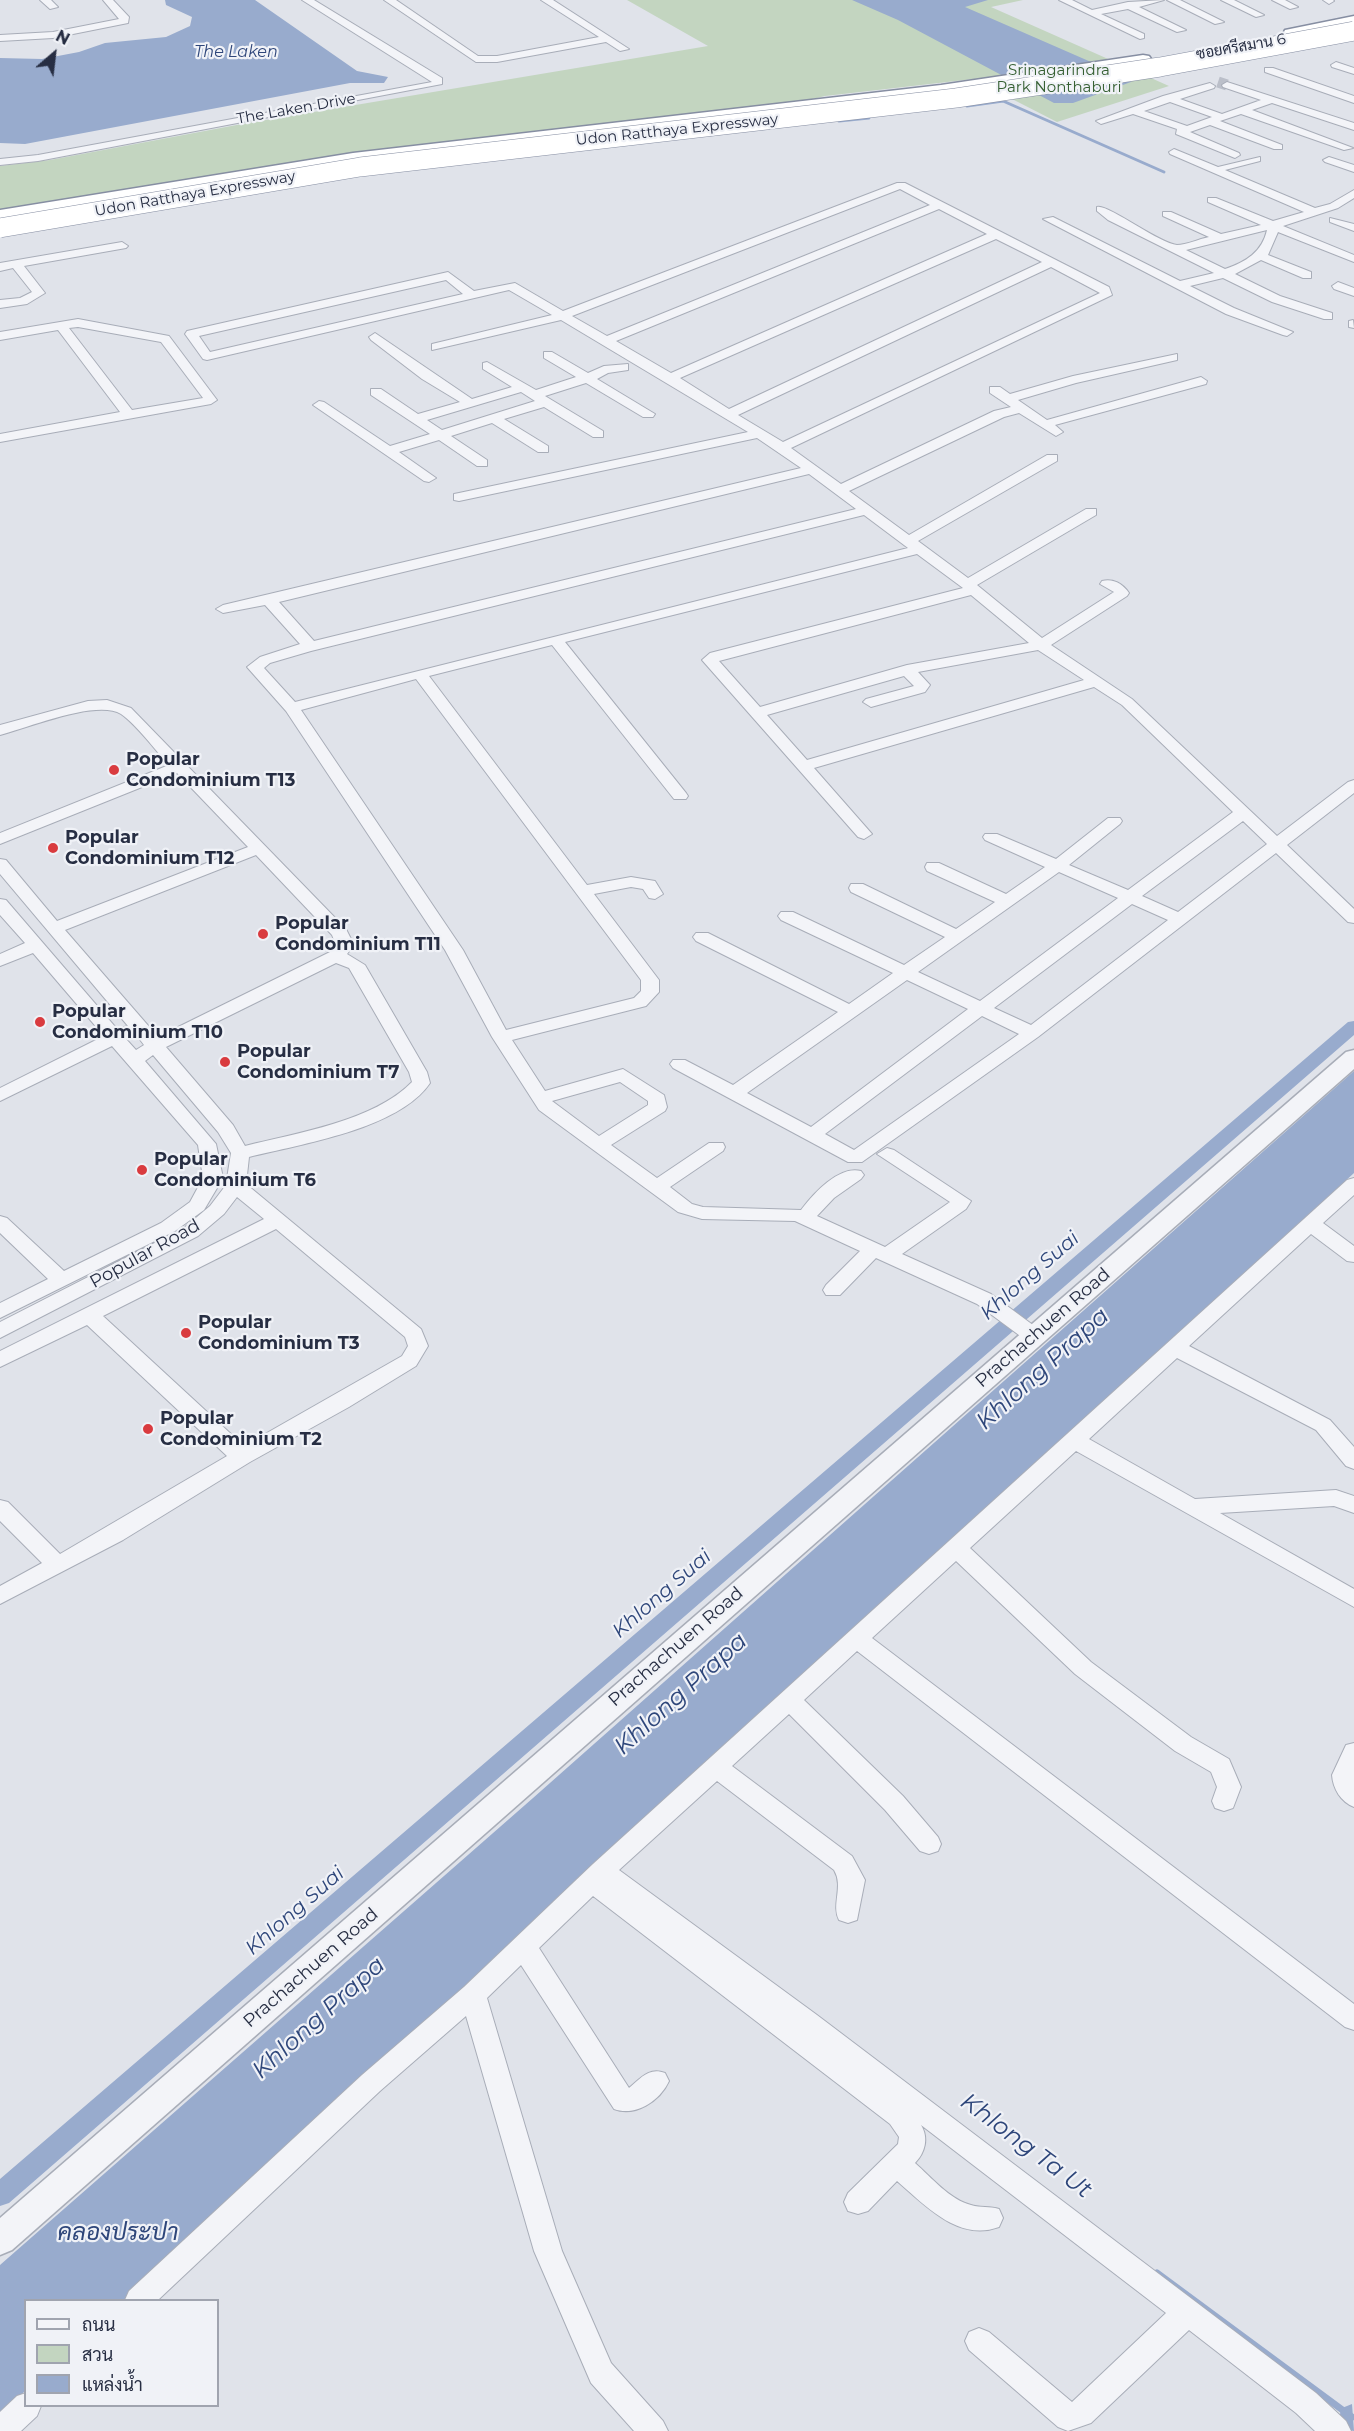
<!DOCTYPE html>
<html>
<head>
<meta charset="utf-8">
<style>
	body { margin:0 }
	#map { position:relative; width:1354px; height:2431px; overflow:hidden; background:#e0e3ea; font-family:Montserrat,Sarabun,sans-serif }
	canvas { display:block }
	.legend { position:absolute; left:24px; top:2299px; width:195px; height:108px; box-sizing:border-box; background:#f0f2f7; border:2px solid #a0a4af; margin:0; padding:8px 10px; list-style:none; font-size:18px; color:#272e43 }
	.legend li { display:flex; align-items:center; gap:12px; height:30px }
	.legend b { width:30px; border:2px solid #a0a4af }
	.north { position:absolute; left:24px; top:24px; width:60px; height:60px; -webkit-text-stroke:4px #f0f2f7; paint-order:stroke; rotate:28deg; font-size:16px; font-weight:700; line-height:24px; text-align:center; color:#272e43 }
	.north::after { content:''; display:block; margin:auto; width:21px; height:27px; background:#272e43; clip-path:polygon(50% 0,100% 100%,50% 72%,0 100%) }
</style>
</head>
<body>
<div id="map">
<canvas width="1354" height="2431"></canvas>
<ul class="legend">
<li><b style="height:8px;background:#f3f4f8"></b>ถนน</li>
<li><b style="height:16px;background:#c3d5c0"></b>สวน</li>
<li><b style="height:16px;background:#98abcd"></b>แหล่งน้ำ</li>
</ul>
<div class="north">N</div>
</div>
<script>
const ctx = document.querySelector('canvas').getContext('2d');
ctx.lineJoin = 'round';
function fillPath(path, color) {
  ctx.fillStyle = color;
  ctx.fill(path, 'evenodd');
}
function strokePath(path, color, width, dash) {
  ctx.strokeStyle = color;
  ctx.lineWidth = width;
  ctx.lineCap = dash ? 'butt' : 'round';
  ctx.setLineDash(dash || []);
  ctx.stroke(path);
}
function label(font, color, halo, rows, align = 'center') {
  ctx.font = font + ' Montserrat,Sarabun,sans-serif';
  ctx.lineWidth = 4.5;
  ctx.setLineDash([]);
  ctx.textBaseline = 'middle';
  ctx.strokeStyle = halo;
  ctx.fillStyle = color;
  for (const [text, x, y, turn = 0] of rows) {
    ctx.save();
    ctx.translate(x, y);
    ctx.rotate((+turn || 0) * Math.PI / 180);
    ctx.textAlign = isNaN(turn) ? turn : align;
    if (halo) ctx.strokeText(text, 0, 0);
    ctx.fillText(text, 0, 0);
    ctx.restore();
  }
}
const green = new Path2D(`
	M 627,0 L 1023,0 L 991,7 L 1169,86 L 1057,122 L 973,79 L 956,81 L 825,96 L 793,104 L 392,149 L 0,215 L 0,166 L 50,160 L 242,124 L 708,46 Z`);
const water = new Path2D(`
	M 165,0 L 255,0 L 357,71 L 388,77 L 384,83 L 350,83 L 25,144 L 0,143 L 0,58 L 42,59 L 79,52 L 105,43 L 166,37 L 190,26 L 192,17 L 166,5 Z
	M 852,0 L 988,0 L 965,7 L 1130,79 L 1131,82 L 1073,103 L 1054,103 L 898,20 Z
	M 1354,1071 L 1354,1173 L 124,2300 L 26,2300 L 25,2391 L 0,2414 L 0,2265 L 533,1798 Z`);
const streamFar1 = new Path2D(`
	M 967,106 L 1003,101 L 1164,172
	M 839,121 L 869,118`);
const stream = new Path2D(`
	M 1157,2273 L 1352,2417`);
const canal = new Path2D(`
	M 1354,1021 L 1354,1035 L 9,2203 L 0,2206 L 0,2179 L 1348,1022 Z
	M 1352,2404 L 1354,2431 L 1344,2429 L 1339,2417 L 1342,2408 Z`);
const minorTunnel = new Path2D(`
	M 1218,82 L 1227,85`);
const minor = new Path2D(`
	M 40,0 L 51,0 L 58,7 L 50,9 Z
	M 103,0 L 113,0 L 129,17 L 128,23 L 53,38 L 0,41 L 0,35 L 53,32 L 119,19 Z
	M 302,0 L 314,0 L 442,78 L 442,84 L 38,161 L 0,165 L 0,159 L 38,155 L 432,82 Z
	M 384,0 L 396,0 L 478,56 L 497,56 L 599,37 L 541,0 L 553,0 L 629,49 L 620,51 L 606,42 L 497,62 L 476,62 Z
	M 1059,0 L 1072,0 L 1092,10 L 1128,2 L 1164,0 L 1139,7 L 1186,30 L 1177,32 L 1128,9 L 1101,14 L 1144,34 L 1144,38 L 1140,39 Z
	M 1167,0 L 1180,0 L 1224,22 L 1215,24 Z
	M 1221,0 L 1234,0 L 1264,15 L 1256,17 Z
	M 1272,0 L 1285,0 L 1298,7 L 1290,9 Z
	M 1323,0 L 1333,0 L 1334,1 L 1329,4 Z
	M 1336,62 L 1354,68 L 1354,74 L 1332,67 L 1331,65 Z
	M 1265,68 L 1273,68 L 1354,96 L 1354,103 L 1265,72 Z
	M 1227,82 L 1354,123 L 1354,130 L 1272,103 L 1252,110 L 1353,148 L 1344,150 L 1241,114 L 1220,121 L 1282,145 L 1282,149 L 1274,149 L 1210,125 L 1190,132 L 1239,153 L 1240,155 L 1235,158 L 1176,134 L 1177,129 L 1133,114 L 1101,124 L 1096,121 L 1163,96 L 1210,83 L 1215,86 L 1214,88 L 1180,99 L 1222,114 L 1261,100 L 1223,87 L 1222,85 ZM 1170,102 L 1212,117 L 1187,126 L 1144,111 Z
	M 1174,149 L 1218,167 L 1260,157 L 1260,161 L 1225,170 L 1315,208 L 1330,204 L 1354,190 L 1354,198 L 1338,208 L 1283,226 L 1354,255 L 1354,262 L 1278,232 L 1268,255 L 1311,272 L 1311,278 L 1303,278 L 1261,260 L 1235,274 L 1280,296 L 1332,313 L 1332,319 L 1324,319 L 1272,302 L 1223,278 L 1190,286 L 1234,308 L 1293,332 L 1287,336 L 1283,335 L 1226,314 L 1043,219 L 1053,217 L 1180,281 L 1214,273 L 1108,220 L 1097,211 L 1097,207 C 1108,204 1160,244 1177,245 C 1186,245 1199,239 1209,237 L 1163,216 L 1163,212 L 1171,212 L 1221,234 L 1261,225 L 1208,202 L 1208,198 L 1216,198 L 1273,221 L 1304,212 L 1170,154 L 1169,152 ZM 1267,230 C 1262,252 1246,262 1225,269 L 1186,250 Z
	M 1329,157 L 1354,165 L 1354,172 L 1325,162 L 1323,160 Z
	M 897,183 L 905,183 L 1109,287 L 1112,295 L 791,448 L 841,484 L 994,411 L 1011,407 L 990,393 L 990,387 L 1000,387 L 1010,394 L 1073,376 L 1177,354 L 1177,360 L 1076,383 L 1018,400 L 1047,420 L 1201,377 L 1207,381 L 1206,384 L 1055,425 L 1063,432 L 1056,436 L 1019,413 L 1004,417 L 849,491 L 909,535 L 1047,455 L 1057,455 L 1057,461 L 918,541 L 968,578 L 1086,509 L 1096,509 L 1096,515 L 977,585 L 1042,638 L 1114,592 L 1100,584 L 1102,581 C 1113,578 1123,584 1129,593 L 1127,596 L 1051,645 L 1132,699 L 1277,836 L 1348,782 L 1354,780 L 1354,793 L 1287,845 L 1354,909 L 1354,923 L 1348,922 L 1276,853 L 1038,1037 L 862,1162 L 848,1162 L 673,1068 L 670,1064 L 673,1060 L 685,1060 L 733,1085 L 838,1012 L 696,941 L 693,937 L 696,933 L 708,933 L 849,1004 L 893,973 L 781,920 L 778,916 L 781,912 L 793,912 L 904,965 L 945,937 L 851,892 L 849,888 L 851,884 L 863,884 L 956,929 L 995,902 L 927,871 L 925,867 L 927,863 L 939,863 L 1006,894 L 1045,867 L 985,840 L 983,837 L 985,834 L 997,834 L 1056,859 L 1108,818 L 1120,818 L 1122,821 L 1120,824 L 1069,865 L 1128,890 L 1233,812 L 1122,705 L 1094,687 L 814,768 L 872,834 L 864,839 L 858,837 L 702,660 L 710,653 L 963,588 L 917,554 L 565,642 L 686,793 L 688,796 L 686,799 L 674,799 L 552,645 L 429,676 L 587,885 L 631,877 L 655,881 L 663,894 L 655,899 L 649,898 L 643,889 L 631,887 L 594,894 L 659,980 L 659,992 L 646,1006 L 512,1040 L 545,1091 L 623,1069 L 664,1095 L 667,1107 L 665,1111 L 611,1145 L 657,1178 L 709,1143 L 723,1143 L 725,1147 L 723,1151 L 670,1187 L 692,1204 L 703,1207 L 801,1210 C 813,1194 839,1165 861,1171 L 864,1175 L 861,1179 L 834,1198 L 817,1216 L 885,1247 L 950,1202 L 877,1154 L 887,1148 L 894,1150 L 971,1201 L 966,1209 L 902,1254 L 991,1294 L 1041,1331 L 1044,1336 L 1041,1341 L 1027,1341 L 977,1304 L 876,1258 L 840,1295 L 826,1295 L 823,1290 L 826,1285 L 860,1251 L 795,1221 L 702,1219 L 678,1212 L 539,1110 L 492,1037 L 445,950 L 286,711 L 247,667 L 260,657 L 300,644 L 265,605 L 223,613 L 216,609 L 223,605 L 801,468 L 757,438 L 459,501 L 454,500 L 454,494 L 459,493 L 748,432 L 561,320 L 432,350 L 432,344 L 552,315 L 509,290 L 207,360 L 203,359 L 185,334 L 187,331 L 448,272 L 474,291 L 515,283 L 563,311 ZM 900,189 L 930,205 L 607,336 L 572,316 ZM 939,209 L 987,234 L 671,373 L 616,341 ZM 996,239 L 1042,262 L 729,409 L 680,378 ZM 1051,267 L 1100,293 L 783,442 L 738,415 ZM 446,280 L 463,294 L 210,352 L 199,336 ZM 809,474 L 856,509 L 314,641 L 279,602 ZM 864,515 L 908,548 L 295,702 L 264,668 L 270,663 L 311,651 ZM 971,595 L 1029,643 L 907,665 L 760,707 L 719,661 ZM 1038,650 L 1084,680 L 807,760 L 767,715 L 904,676 L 914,686 L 866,699 L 863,702 L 871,707 L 925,692 L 930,685 L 918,672 ZM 416,679 L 641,980 L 641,991 L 634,998 L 506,1030 L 463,950 L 301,710 ZM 1243,821 L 1267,844 L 1178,912 L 1142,896 ZM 1059,872 L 1118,898 L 980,1001 L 918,972 ZM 1132,904 L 1168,920 L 1031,1025 L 994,1008 ZM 907,980 L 968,1009 L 811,1127 L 747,1093 ZM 982,1016 L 1019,1034 L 854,1150 L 825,1134 ZM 620,1082 L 648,1101 L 648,1105 L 599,1136 L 552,1101 Z
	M 1330,218 L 1354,224 L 1354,231 L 1330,222 Z
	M 122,242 L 128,246 L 126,248 L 24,266 L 45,293 L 27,304 L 0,308 L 0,300 L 20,298 L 32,292 L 13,268 L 0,271 L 0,263 Z
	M 1338,282 L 1354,288 L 1354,296 L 1334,289 L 1332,286 Z
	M 78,319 L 169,336 L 217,400 L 211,404 L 0,442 L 0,434 L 120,412 L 58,330 L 0,340 L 0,332 ZM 78,327 L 161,342 L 203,398 L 132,410 L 69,328 Z
	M 1353,320 L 1354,328 L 1349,327 L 1349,321 Z
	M 375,333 L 472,399 L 512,387 L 483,369 L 483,363 L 487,362 L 536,390 L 576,377 L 544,358 L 544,352 L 552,352 L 588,373 L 604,366 L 628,364 L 628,370 L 608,373 L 597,379 L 655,414 L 653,417 L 643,417 L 586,383 L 545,396 L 603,431 L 603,437 L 593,437 L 544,407 L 504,419 L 548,446 L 548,452 L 538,452 L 492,423 L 451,436 L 487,460 L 487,466 L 477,466 L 439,440 L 399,452 L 436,478 L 429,482 L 424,481 L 313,405 L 319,401 L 324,402 L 390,446 L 430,434 L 371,395 L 371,389 L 381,389 L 418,414 L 460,402 L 422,379 L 371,340 L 369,337 ZM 521,392 L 535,401 L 442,430 L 427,420 Z
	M 107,700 L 131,708 L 346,929 L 354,945 L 347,954 L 365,965 L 427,1072 L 430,1083 C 399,1129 301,1144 249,1157 L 246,1184 L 421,1329 L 428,1346 L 416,1366 L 349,1407 L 250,1462 L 123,1540 L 0,1604 L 0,1586 L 42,1563 L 0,1521 L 0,1500 L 8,1502 L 60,1554 L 227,1456 L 87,1325 L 0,1367 L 0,1351 L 264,1219 L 237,1197 L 224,1214 L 198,1236 L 0,1338 L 0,1322 L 184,1228 L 210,1206 L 226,1185 L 231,1153 L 218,1132 L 153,1055 L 145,1061 L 216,1144 L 223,1178 L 204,1210 L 175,1231 L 0,1318 L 0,1303 L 48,1279 L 0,1233 L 0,1216 L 7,1218 L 64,1271 L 161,1223 L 190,1202 L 203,1178 L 198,1145 L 112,1046 L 0,1101 L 0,1088 L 104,1036 L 33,953 L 0,966 L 0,954 L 25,943 L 0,915 L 0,899 L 6,900 L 117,1029 L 128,1026 L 0,874 L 0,859 L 6,860 L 57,921 L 248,847 L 177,773 L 0,844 L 0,833 L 169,765 C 155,750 137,725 121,714 C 97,699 27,728 0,735 L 0,725 L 88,701 ZM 256,855 L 332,935 L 336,945 L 330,952 L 158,1037 L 65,930 ZM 336,963 L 349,968 L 409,1072 L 412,1082 C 374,1121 297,1133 245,1146 L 233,1125 L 166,1047 ZM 135,1033 L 144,1045 L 136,1050 L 126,1039 ZM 276,1229 L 405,1337 L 408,1346 L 402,1356 L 244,1446 L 103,1316 Z
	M 1354,1178 L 1354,1195 L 1323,1223 L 1354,1246 L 1354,1262 L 1347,1261 L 1311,1234 L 1189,1346 L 1330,1420 L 1354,1447 L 1354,1469 L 1346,1466 L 1316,1430 L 1177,1358 L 1089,1439 L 1195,1499 L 1336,1490 L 1354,1496 L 1354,1513 L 1334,1506 L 1220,1513 L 1354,1589 L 1354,1607 L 1076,1451 L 970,1548 L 1091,1662 L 1191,1737 L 1229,1759 L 1241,1787 L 1233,1808 L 1224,1811 L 1215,1808 L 1212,1801 L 1217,1787 L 1211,1772 L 1175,1751 L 1075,1674 L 956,1561 L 872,1638 L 1354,2004 L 1354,2030 L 1345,2027 L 857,1651 L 804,1700 L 903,1796 L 938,1837 L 941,1844 L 938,1851 L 929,1854 L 920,1851 L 885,1810 L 789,1714 L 732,1766 L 852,1856 L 865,1880 L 857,1920 L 848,1923 L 839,1920 C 831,1904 844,1887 834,1870 L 717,1781 L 619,1870 L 817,2015 L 1316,2393 L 1346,2421 L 1351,2431 L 1315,2431 L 1296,2413 L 1189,2330 L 1091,2423 L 1068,2431 L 1058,2427 L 969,2350 L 965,2341 L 969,2332 L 979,2328 L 989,2332 L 1072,2402 L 1166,2313 L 921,2125 C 929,2138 925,2153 915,2163 C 931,2177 950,2200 971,2205 C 981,2208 989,2206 999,2209 L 1003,2218 L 999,2227 C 958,2242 925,2205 897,2181 L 868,2211 L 858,2214 L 848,2211 L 844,2202 L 848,2193 L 898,2144 L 899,2137 L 890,2124 L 593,1896 L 539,1948 L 629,2088 C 641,2078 649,2067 665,2073 L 669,2081 C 660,2101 635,2117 614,2109 L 521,1965 L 487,1998 L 562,2251 L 611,2363 L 663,2421 L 668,2431 L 634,2431 L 591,2383 L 534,2251 L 466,2016 L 380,2091 L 158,2300 L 125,2300 L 129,2291 L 362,2075 L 464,1987 L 593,1864 L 1347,1180 Z
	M 1354,1743 L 1354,1807 C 1341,1802 1333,1789 1332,1775 L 1346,1745 Z
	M 26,2393 L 26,2406 L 41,2406 L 37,2416 L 21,2431 L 0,2431 L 0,2412 L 17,2396 Z`);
const tertiary = new Path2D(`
	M 1354,1050 L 1354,1069 L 12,2250 L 0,2255 L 0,2218 L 1346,1052 Z`);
const motorway = new Path2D(`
	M 1354,16 L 1354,26 L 1291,39 L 1283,34 L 1285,30 Z
	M 1143,55 L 1149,56 L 1152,60 L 1149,64 L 941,95 L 353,165 L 0,222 L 0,210 L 353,153 L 941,85 Z`);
const motorwayBridge = new Path2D(`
	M 0,228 L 360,167 L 956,98 L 1160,67 L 1354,31`);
const markers = [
	[114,770,6,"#d93b3f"],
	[53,848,6,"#d93b3f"],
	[263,934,6,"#d93b3f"],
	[40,1022,6,"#d93b3f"],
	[225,1062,6,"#d93b3f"],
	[142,1170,6,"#d93b3f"],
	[186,1333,6,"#d93b3f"],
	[148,1429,6,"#d93b3f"]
];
const farStreetnames = [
	["ซอยศรีสมาน 6",1241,47,-10],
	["The Laken Drive",296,109,-10],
	["Udon Ratthaya Expressway",677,130,-6],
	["Udon Ratthaya Expressway",195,194,-10]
];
const farParknames = [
	["Srinagarindra",1059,71],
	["Park Nonthaburi",1059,88]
];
const farWaternames = [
	["The Laken",236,52]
];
const poiNames = [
	["Popular",126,760],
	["Condominium T13",126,781],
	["Popular",65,838],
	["Condominium T12",65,859],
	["Popular",275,924],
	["Condominium T11",275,945],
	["Popular",52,1012],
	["Condominium T10",52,1033],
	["Popular",237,1052],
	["Condominium T7",237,1073],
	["Popular",154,1160],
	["Condominium T6",154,1181],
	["Popular",198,1323],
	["Condominium T3",198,1344],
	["Popular",160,1419],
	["Condominium T2",160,1440]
];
const streetNames = [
	["Popular Road",145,1254,-29],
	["Prachachuen Road",1043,1328,-41],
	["Prachachuen Road",676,1647,-41],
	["Prachachuen Road",311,1968,-41]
];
const waterNames = [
	["Khlong Suai",1030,1276,-41],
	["Khlong Suai",662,1594,-41],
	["Khlong Suai",295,1911,-41]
];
const nearWaternames = [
	["Khlong Prapa",1043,1369,-42],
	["Khlong Prapa",681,1694,-42],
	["Khlong Prapa",319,2018,-42],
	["Khlong Ta Ut",1026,2146,37],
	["คลองประปา",118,2233]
];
fillPath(green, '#c3d5c0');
fillPath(water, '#98abcd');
strokePath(streamFar1, '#98abcd', 3);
strokePath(stream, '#98abcd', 7);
fillPath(canal, '#98abcd');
strokePath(minorTunnel, '#bbbfc9', 11, [11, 5]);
strokePath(minor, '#a8adb8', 2);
strokePath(tertiary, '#a8adb8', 3);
strokePath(motorway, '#868ea2', 3);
fillPath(minor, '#f3f4f8');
fillPath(tertiary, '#f3f4f8');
fillPath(motorway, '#fff');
strokePath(motorwayBridge, '#868ea2', 20, []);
strokePath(motorwayBridge, '#fff', 19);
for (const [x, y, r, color] of markers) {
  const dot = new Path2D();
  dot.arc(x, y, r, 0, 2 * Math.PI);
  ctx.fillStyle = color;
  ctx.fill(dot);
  strokePath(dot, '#f0f2f7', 2);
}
label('15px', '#272e43', '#f0f2f7', farStreetnames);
label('15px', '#366033', '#f0f2f7', farParknames);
label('italic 16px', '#2e467a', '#f0f2f7', farWaternames);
label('bold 18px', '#272e43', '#f0f2f7', poiNames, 'left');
label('18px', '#272e43', '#f0f2f7', streetNames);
label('italic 20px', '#2e467a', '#f0f2f7', waterNames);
label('italic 24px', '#2e467a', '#f0f2f7', nearWaternames);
</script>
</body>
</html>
